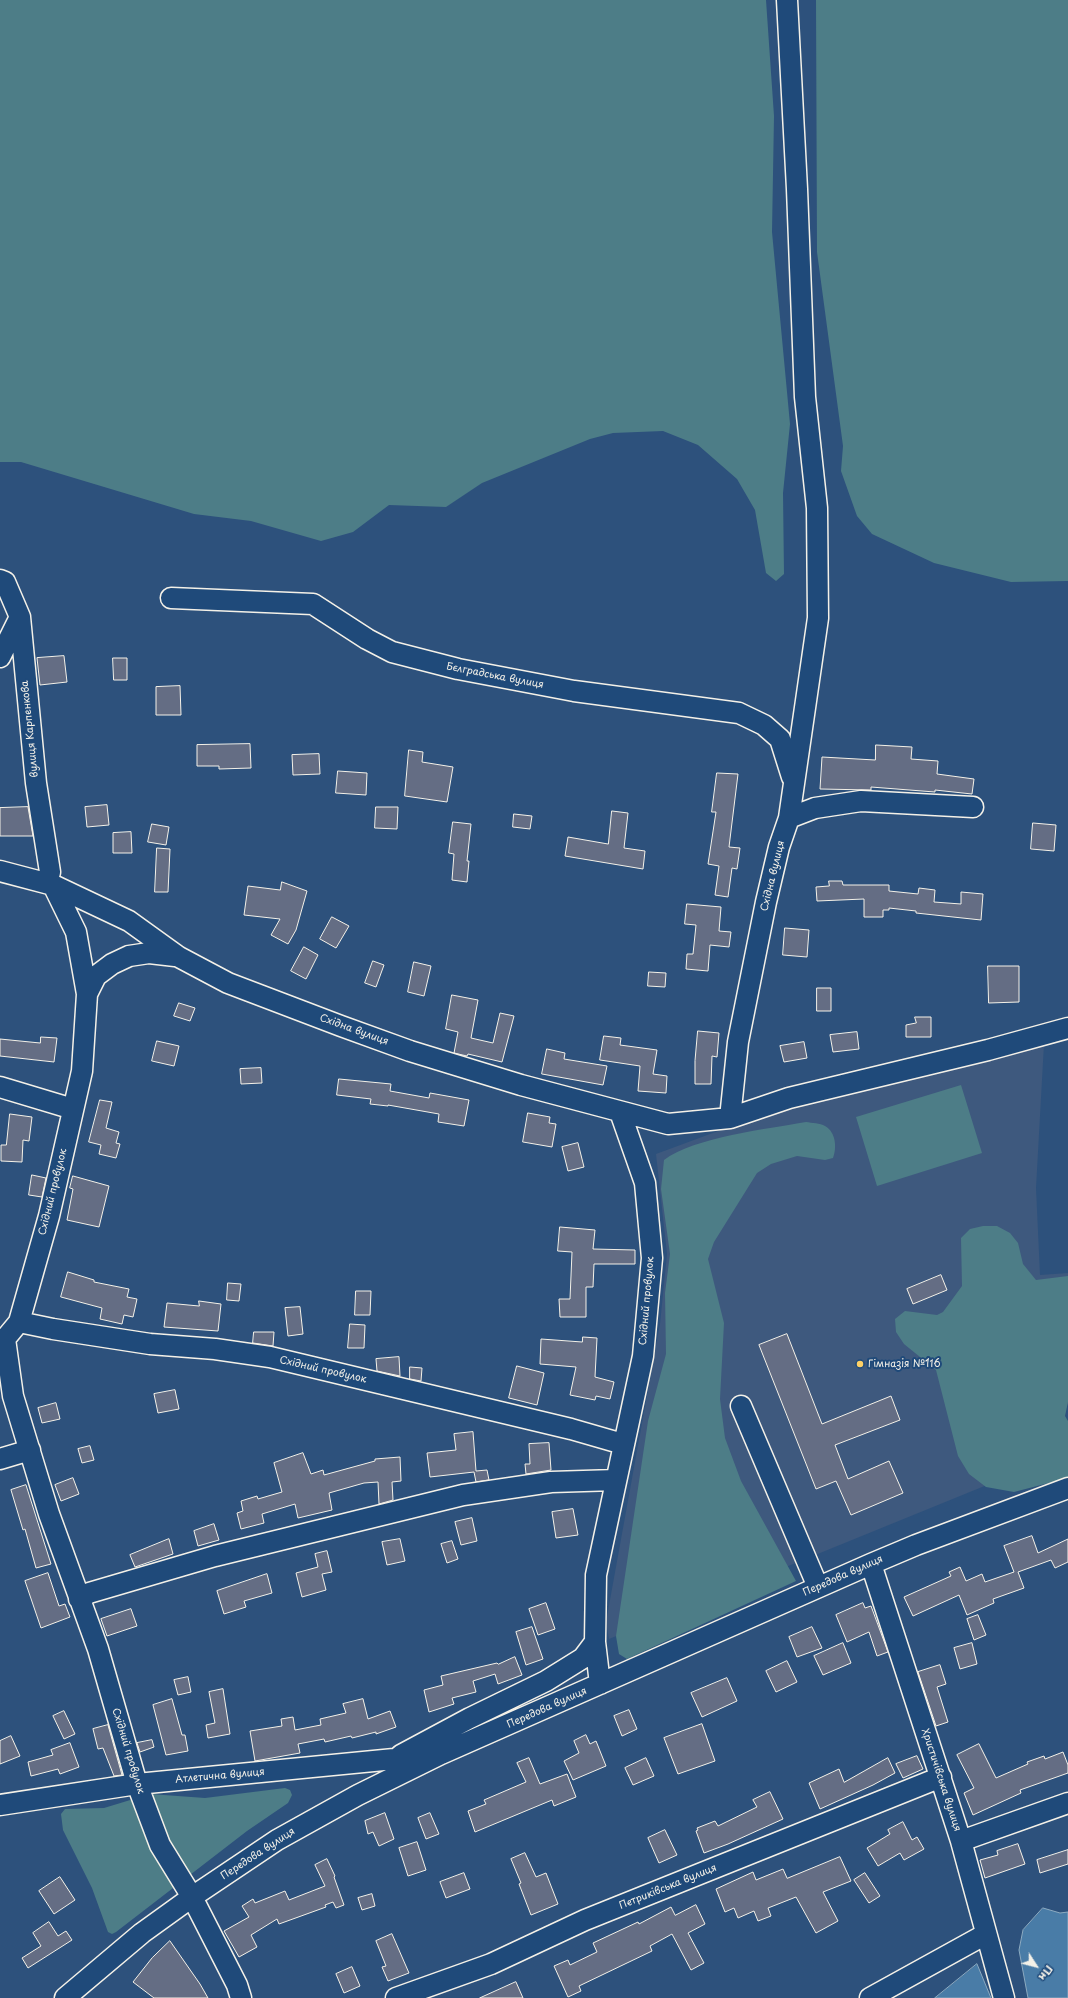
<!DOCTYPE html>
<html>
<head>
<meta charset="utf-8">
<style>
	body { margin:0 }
	#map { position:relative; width:1068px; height:1998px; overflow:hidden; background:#2d517c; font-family:"Playpen Sans",sans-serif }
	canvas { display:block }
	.north { position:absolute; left:1016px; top:1946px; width:40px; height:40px; -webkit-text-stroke:3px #1f4a7a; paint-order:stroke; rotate:126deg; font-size:11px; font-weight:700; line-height:16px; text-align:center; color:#f4f1e8 }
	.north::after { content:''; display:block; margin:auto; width:14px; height:18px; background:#f4f1e8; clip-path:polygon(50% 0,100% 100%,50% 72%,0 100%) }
</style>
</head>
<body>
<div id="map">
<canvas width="1068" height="1998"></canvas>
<div class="north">Пн</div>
</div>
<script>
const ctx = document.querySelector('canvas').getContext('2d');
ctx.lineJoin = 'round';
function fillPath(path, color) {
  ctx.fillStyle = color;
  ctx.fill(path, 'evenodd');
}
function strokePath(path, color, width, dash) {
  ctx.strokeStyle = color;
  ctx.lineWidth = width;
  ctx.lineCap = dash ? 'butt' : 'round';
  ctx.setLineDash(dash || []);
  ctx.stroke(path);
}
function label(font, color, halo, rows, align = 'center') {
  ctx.font = font + ' "Playpen Sans",sans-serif';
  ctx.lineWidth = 4;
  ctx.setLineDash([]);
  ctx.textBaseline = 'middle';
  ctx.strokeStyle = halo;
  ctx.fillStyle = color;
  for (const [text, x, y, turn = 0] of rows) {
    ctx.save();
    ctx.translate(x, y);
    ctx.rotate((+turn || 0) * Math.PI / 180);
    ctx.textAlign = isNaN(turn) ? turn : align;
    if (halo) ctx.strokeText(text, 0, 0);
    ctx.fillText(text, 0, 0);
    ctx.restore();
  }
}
const built = new Path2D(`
	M 1044,1044 L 1036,1188 L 1040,1275 L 1068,1273 L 1068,1404 L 1057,1412 L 1068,1452 L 609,1639 L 606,1622 L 660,1324 L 667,1254 L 656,1154 L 756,1117 Z`);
const green = new Path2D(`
	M 0,0 L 766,0 L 774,116 L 772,232 L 790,424 L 783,493 L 784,574 L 776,581 L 766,573 L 755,510 L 737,479 L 698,445 L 663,431 L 613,433 L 590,439 L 482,483 L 446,507 L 389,505 L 353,532 L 321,541 L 251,521 L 194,514 L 21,462 L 0,462 Z
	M 816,0 L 1068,0 L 1068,581 L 1011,582 L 934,563 L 872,534 L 857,516 L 841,471 L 843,446 L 817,252 Z
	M 961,1085 L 982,1153 L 877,1186 L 856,1117 Z
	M 806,1122 C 812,1123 820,1123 825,1126 C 836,1132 837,1148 833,1158 L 825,1160 L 797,1156 L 771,1164 L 757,1173 L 714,1242 L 708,1259 L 724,1323 L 720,1399 L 725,1438 L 741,1481 L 796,1581 L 627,1659 L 619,1654 L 616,1636 L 648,1421 L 666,1354 L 665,1293 L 670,1254 L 661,1189 L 664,1160 C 695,1137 767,1129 806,1122 Z
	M 983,1226 L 997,1226 L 1010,1233 L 1018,1243 L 1023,1264 L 1036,1280 L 1068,1276 L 1068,1402 L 1065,1416 L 1068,1421 L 1068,1478 L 1014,1492 L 986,1487 L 969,1474 L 958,1456 L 936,1370 L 904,1344 L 896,1332 L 895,1319 L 905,1311 L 937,1315 L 943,1312 L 962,1286 L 961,1238 L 970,1229 Z
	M 285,1788 L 290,1790 L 292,1795 L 288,1803 L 247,1831 L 116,1932 L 112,1934 L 108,1932 L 92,1888 L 63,1830 L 61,1814 L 65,1809 L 104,1808 L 150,1794 L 205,1798 Z`);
const water = new Path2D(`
	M 1043,1908 L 1060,1913 L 1068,1912 L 1068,1998 L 1028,1998 L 1019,1950 L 1023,1930 Z
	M 977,1964 L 991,1998 L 935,1998 Z`);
const building = new Path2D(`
	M 64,656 L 67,682 L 40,685 L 37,658 Z
	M 113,658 L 127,658 L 127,680 L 114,680 Z
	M 180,686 L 181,715 L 156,715 L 156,687 Z
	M 250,744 L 251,768 L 219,769 L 219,766 L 197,766 L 197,745 Z
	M 876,745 L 912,747 L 911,759 L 938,761 L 937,774 L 974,779 L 972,794 L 935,790 L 935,792 L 871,787 L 871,790 L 820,789 L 822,757 L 875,760 Z
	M 409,750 L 423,752 L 422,762 L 453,767 L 447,802 L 405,796 Z
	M 319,754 L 320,774 L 293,775 L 292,755 Z
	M 338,771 L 367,773 L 366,795 L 336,793 Z
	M 717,773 L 738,774 L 729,847 L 740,848 L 737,869 L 732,868 L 728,897 L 715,895 L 719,866 L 708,864 L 716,812 L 712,812 Z
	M 107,805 L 109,825 L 87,827 L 85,807 Z
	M 28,807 L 33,836 L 0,836 L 0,808 Z
	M 376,807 L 398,807 L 397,829 L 375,828 Z
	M 612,811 L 628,813 L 624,848 L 645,851 L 643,869 L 565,856 L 568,837 L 608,844 Z
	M 514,814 L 532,816 L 530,829 L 513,827 Z
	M 453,822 L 471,824 L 467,861 L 469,861 L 467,882 L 452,880 L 454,854 L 449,853 Z
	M 1033,823 L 1056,825 L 1054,851 L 1031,849 Z
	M 152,824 L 169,827 L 166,845 L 148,842 Z
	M 131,832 L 132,853 L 113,853 L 113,833 Z
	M 157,848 L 170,849 L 168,892 L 155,892 Z
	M 829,881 L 842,881 L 843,885 L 889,885 L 889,891 L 918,894 L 919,888 L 935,890 L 934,902 L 961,904 L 961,892 L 983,894 L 981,920 L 916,913 L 916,911 L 889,908 L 889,910 L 883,910 L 883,917 L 864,917 L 864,899 L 817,901 L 816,887 L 829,886 Z
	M 282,882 L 307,891 L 296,930 L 288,944 L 271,935 L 280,919 L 244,915 L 248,886 L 280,890 Z
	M 687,904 L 721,907 L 719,931 L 731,932 L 729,947 L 710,945 L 708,971 L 686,969 L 687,954 L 693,954 L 696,925 L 685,924 Z
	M 332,917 L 349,926 L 336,948 L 320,939 Z
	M 785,928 L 809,930 L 807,957 L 783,955 Z
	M 304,947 L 318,955 L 306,979 L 291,971 Z
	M 373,961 L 384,965 L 376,987 L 365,983 Z
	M 414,962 L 431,966 L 424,996 L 408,992 Z
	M 988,966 L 1019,966 L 1019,1002 L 989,1003 Z
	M 649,972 L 666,973 L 665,987 L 648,986 Z
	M 817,988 L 831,988 L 831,1011 L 817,1011 Z
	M 452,995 L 478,1000 L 471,1038 L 493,1043 L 500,1013 L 514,1016 L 502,1062 L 468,1054 L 467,1056 L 454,1053 L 458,1032 L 446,1029 Z
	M 179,1003 L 195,1008 L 190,1021 L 174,1016 Z
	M 915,1017 L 931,1017 L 931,1037 L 906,1037 L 906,1025 L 916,1023 Z
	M 698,1031 L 719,1033 L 717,1057 L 712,1056 L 711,1084 L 695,1084 L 695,1061 Z
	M 857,1032 L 859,1049 L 833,1052 L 830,1035 Z
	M 604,1036 L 621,1038 L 620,1045 L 657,1050 L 653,1074 L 667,1076 L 666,1093 L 638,1091 L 640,1066 L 600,1060 Z
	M 41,1037 L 57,1038 L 54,1062 L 0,1056 L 0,1039 L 40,1043 Z
	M 157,1041 L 179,1046 L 174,1066 L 152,1061 Z
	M 804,1042 L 807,1058 L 784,1062 L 780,1046 Z
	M 547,1049 L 565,1053 L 564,1059 L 607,1066 L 603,1085 L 542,1074 Z
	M 261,1068 L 262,1083 L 241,1084 L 240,1069 Z
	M 339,1079 L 391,1084 L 390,1091 L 429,1098 L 430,1093 L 469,1100 L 464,1126 L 438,1122 L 439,1114 L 388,1105 L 388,1106 L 370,1104 L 371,1099 L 337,1095 Z
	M 100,1100 L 112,1102 L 106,1128 L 119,1132 L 116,1143 L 120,1144 L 116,1158 L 99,1154 L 101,1145 L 89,1142 Z
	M 528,1113 L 550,1117 L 549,1123 L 556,1124 L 552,1147 L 523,1142 Z
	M 10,1114 L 32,1117 L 29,1141 L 23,1140 L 22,1162 L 1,1161 L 1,1145 L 6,1145 Z
	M 578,1143 L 584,1167 L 568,1171 L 562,1147 Z
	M 32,1175 L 46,1178 L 42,1197 L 29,1195 Z
	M 73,1176 L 109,1186 L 99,1227 L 67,1220 L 73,1189 L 70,1188 Z
	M 560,1227 L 595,1230 L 593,1249 L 635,1250 L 635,1264 L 594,1264 L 593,1287 L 586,1287 L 586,1317 L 560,1317 L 559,1299 L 570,1299 L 572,1252 L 558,1251 Z
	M 68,1272 L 94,1280 L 94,1282 L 129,1289 L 127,1297 L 137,1299 L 133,1317 L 124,1315 L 122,1324 L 100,1319 L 102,1308 L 61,1297 Z
	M 941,1275 L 947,1290 L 913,1304 L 907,1289 Z
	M 228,1283 L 241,1284 L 239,1301 L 227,1300 Z
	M 356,1291 L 371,1291 L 370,1315 L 355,1315 Z
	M 199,1301 L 221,1304 L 218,1331 L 164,1327 L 167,1303 L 199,1306 Z
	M 300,1307 L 303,1334 L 288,1336 L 285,1308 Z
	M 350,1324 L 365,1325 L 364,1348 L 348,1348 Z
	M 254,1332 L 274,1332 L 273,1346 L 253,1343 Z
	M 787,1334 L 822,1424 L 891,1396 L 900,1420 L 835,1445 L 848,1479 L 889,1461 L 903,1493 L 851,1515 L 836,1481 L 816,1489 L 759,1345 Z
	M 583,1337 L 597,1338 L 595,1377 L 614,1382 L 610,1399 L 596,1396 L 595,1400 L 570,1395 L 576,1367 L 540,1364 L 541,1339 L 582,1342 Z
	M 399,1357 L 400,1376 L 377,1371 L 376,1359 Z
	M 517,1366 L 544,1373 L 537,1405 L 509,1398 Z
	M 410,1367 L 422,1368 L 421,1381 L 410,1379 Z
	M 175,1390 L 179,1409 L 158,1413 L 154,1394 Z
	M 56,1403 L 60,1419 L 42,1423 L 38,1408 Z
	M 473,1432 L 476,1471 L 487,1470 L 489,1480 L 476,1482 L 474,1472 L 430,1477 L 427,1453 L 456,1450 L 454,1434 Z
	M 549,1443 L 551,1470 L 526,1474 L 525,1464 L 530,1464 L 529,1444 Z
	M 90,1446 L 94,1460 L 82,1463 L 78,1449 Z
	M 303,1453 L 311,1474 L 323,1470 L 324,1475 L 375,1461 L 375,1459 L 400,1457 L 401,1481 L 392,1482 L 393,1500 L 379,1504 L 378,1482 L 364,1483 L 329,1493 L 332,1510 L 298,1518 L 295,1504 L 262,1514 L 264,1523 L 241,1529 L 237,1513 L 243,1511 L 241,1501 L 257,1496 L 258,1499 L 282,1492 L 274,1463 Z
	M 73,1478 L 79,1494 L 61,1501 L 55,1485 Z
	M 26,1485 L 51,1564 L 36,1568 L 25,1529 L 23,1530 L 11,1490 Z
	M 573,1509 L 578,1535 L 556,1538 L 552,1512 Z
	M 472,1518 L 477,1541 L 461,1545 L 455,1522 Z
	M 214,1524 L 219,1540 L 198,1546 L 194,1531 Z
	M 1032,1536 L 1038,1553 L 1068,1539 L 1068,1562 L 1055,1568 L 1051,1560 L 1018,1572 L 1024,1588 L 993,1599 L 994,1603 L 967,1615 L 959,1595 L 913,1616 L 904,1597 L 951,1576 L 949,1572 L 960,1567 L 966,1581 L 982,1574 L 985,1582 L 1014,1572 L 1004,1546 Z
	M 169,1539 L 173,1554 L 135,1567 L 130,1555 Z
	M 400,1539 L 405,1561 L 387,1565 L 382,1542 Z
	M 452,1541 L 458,1559 L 447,1563 L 441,1544 Z
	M 327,1551 L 332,1572 L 322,1574 L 326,1590 L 302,1597 L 296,1573 L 318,1567 L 315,1554 Z
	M 48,1573 L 59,1606 L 65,1604 L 70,1617 L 41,1628 L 25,1581 Z
	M 267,1574 L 272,1593 L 244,1601 L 246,1607 L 224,1614 L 217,1591 Z
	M 546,1603 L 555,1629 L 538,1635 L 529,1609 Z
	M 863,1603 L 865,1608 L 871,1606 L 888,1652 L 877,1656 L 869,1632 L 847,1642 L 836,1615 Z
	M 131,1609 L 137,1626 L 107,1636 L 101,1619 Z
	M 978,1615 L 986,1635 L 974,1640 L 967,1619 Z
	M 532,1627 L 543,1659 L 526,1665 L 516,1632 Z
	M 812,1627 L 822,1648 L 797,1657 L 789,1637 Z
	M 843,1643 L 851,1663 L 823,1675 L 814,1656 Z
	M 972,1643 L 977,1664 L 960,1669 L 954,1648 Z
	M 515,1657 L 522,1675 L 498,1684 L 495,1674 L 473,1681 L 476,1692 L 452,1698 L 454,1704 L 429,1712 L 424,1690 L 443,1685 L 441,1676 L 497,1663 L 498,1664 Z
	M 787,1661 L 797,1682 L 776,1692 L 766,1671 Z
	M 940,1665 L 946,1684 L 937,1687 L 948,1722 L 936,1726 L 918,1672 Z
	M 188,1677 L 191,1692 L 178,1695 L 174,1680 Z
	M 727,1678 L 737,1701 L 702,1717 L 691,1693 Z
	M 223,1689 L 230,1734 L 208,1738 L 206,1725 L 215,1723 L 209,1692 Z
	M 172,1699 L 182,1735 L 185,1735 L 188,1751 L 166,1755 L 153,1705 Z
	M 363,1699 L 368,1719 L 390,1711 L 396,1727 L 376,1734 L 376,1732 L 352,1738 L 351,1736 L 325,1742 L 324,1739 L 298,1744 L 300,1753 L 255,1761 L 250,1731 L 282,1726 L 281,1719 L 293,1717 L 295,1730 L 321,1725 L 320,1719 L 346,1713 L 343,1704 Z
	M 629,1710 L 637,1729 L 622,1736 L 614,1716 Z
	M 64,1711 L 75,1734 L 64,1739 L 53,1716 Z
	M 702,1724 L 715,1761 L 678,1774 L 664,1738 Z
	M 108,1725 L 122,1775 L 114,1776 L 103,1748 L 98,1749 L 93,1729 Z
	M 586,1735 L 590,1744 L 596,1741 L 606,1766 L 573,1780 L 564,1761 L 579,1753 L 574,1741 Z
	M 11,1736 L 20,1756 L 0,1764 L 0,1741 Z
	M 152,1740 L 154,1747 L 140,1752 L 137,1743 Z
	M 70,1743 L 79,1767 L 60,1774 L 58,1769 L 31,1776 L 28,1762 L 53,1755 L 51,1750 Z
	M 979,1744 L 996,1778 L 1028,1764 L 1027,1762 L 1044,1756 L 1045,1759 L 1063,1752 L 1068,1765 L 1068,1773 L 1020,1790 L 1021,1793 L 973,1815 L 964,1793 L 974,1788 L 957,1755 Z
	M 917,1756 L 923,1769 L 903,1778 L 896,1764 Z
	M 529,1758 L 540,1784 L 567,1774 L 576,1797 L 554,1806 L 552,1800 L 475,1832 L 468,1811 L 486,1804 L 484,1800 L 526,1782 L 517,1763 Z
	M 646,1758 L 654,1776 L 633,1785 L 625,1768 Z
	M 888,1758 L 895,1773 L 873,1785 L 820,1809 L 809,1783 L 839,1769 L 844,1782 Z
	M 770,1792 L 783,1819 L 728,1844 L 704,1853 L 696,1831 L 698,1830 L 697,1828 L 715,1821 L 718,1826 L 757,1807 L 753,1800 Z
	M 385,1813 L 394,1839 L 379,1846 L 373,1832 L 368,1834 L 365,1821 Z
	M 430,1813 L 439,1834 L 426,1839 L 418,1818 Z
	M 903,1822 L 912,1840 L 917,1837 L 924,1849 L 904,1860 L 900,1853 L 878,1866 L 867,1848 L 890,1834 L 888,1830 Z
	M 665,1830 L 677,1855 L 659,1863 L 648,1838 Z
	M 417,1842 L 426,1870 L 408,1876 L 399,1848 Z
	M 1018,1844 L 1025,1864 L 985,1878 L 980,1860 L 998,1855 L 997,1851 Z
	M 1068,1850 L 1068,1864 L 1040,1873 L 1037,1860 Z
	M 525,1853 L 536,1877 L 546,1873 L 558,1904 L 531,1915 L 519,1884 L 521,1883 L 511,1859 Z
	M 840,1857 L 851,1881 L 823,1892 L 838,1921 L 816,1933 L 796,1897 L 768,1908 L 771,1916 L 758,1921 L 754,1911 L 738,1918 L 734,1908 L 725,1912 L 716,1889 L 753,1872 L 756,1880 L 783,1869 L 787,1878 Z
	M 327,1859 L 335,1876 L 334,1877 L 344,1905 L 336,1908 L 333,1902 L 325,1905 L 326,1907 L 279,1924 L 277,1919 L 251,1935 L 257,1947 L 239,1957 L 224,1931 L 249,1917 L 242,1906 L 253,1899 L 255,1903 L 285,1891 L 289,1900 L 325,1886 L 315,1865 Z
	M 464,1873 L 470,1889 L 446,1898 L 440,1882 Z
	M 865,1873 L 880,1896 L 869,1903 L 854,1880 Z
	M 60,1877 L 75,1900 L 54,1914 L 39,1891 Z
	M 372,1894 L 375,1906 L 362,1910 L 358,1898 Z
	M 696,1905 L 705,1924 L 688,1933 L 704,1963 L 691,1970 L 672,1934 L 650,1946 L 652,1951 L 579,1986 L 581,1991 L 568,1997 L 554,1966 L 568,1960 L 570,1965 L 597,1952 L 593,1943 L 638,1922 L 639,1924 L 671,1907 L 675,1915 Z
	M 49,1922 L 58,1936 L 66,1931 L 72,1940 L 28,1968 L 22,1958 L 41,1946 L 33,1933 Z
	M 392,1934 L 409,1973 L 388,1981 L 382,1967 L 386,1966 L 376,1941 Z
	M 170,1941 L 200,1984 L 208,1998 L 154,1998 L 133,1982 L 152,1958 Z
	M 352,1967 L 360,1986 L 344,1993 L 336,1974 Z
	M 516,1982 L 523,1998 L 480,1998 Z`);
const minor = new Path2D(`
	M 787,0 L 797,189 L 805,397 L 817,508 L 818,618 L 789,818
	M 0,580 L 5,582 L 20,617 L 36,783 L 50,872 L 47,883
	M 171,598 L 313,604 L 367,639 L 392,652 L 458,669 L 574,691 L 739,713 L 764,725 L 780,739 L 792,777
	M 0,657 L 20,617
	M 0,871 L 53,885 L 129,921 L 179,957 L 228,983 L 341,1026 L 410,1051 L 521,1085 L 668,1124 L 730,1118 L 789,1098 L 988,1050 L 1068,1028
	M 53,885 L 76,932 L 87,994 L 82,1071 L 49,1216 L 19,1322 L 5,1339 L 13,1396 L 49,1514 L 98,1649 L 137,1784 L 160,1845 L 192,1897 L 237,1985 L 241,1998
	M 87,994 L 96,976 L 112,964 L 129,956 L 149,953 L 175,956
	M 0,1087 L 73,1109
	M 730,1118 L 738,1042 L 766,902 L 779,847 L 789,818 L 815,808 L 861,801 L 973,807
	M 19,1322 L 53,1329 L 150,1344 L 215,1349 L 270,1357 L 571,1429 L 623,1444
	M 741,1406 L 818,1587
	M 0,1459 L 30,1450
	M 871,1564 L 961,1841 L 1004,1998
	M 79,1599 L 89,1593 L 215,1556 L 463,1495 L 551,1482 L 616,1480
	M 600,1684 L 595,1642 L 596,1575 L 643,1356 L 652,1258 L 645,1183 L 620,1112
	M 401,1755 L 470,1718 L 546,1681 L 583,1658 L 595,1642
	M 0,1805 L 137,1784 L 425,1756
	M 961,1841 L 1068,1803
	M 65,1998 L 142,1933 L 192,1897 L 277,1840 L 358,1795 L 441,1754 L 871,1564 L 916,1545 L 1068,1488
	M 396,1998 L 491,1964 L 585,1920 L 941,1777
	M 870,1998 L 986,1934`);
const markers = [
	[860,1364,4,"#ffd166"]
];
const streetNames = [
	["Бєлградська вулиця",495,676,11],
	["вулиця Карпенкова",30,729,-96],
	["Східна вулиця",773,876,-76],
	["Східна вулиця",354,1030,20],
	["Східний провулок",53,1192,-76],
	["Східний провулок",647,1301,-85],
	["Східний провулок",323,1370,13],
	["Передова вулиця",843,1576,-24],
	["Передова вулиця",547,1708,-24],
	["Східний провулок",128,1751,73],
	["Атлетична вулиця",220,1776,-5],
	["Христичівська вулиця",941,1780,72],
	["Передова вулиця",258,1854,-33],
	["Петриківська вулиця",668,1887,-22]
];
const poiNames = [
	["Гімназія №116",868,1364]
];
fillPath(built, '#3e597e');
fillPath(green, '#4d7d87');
fillPath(water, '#497ca7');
strokePath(water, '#8dabc1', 1);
fillPath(building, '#646d84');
strokePath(building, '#f4f1e8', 1);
strokePath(minor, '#f4f1e8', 23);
strokePath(minor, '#1f4a7a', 20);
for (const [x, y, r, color] of markers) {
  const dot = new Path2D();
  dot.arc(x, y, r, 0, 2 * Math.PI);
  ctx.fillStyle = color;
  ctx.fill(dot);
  strokePath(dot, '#1f4a7a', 1.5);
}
label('10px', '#f4f1e8', '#1f4a7a', streetNames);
label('10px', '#f4f1e8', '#1f4a7a', poiNames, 'left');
</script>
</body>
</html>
